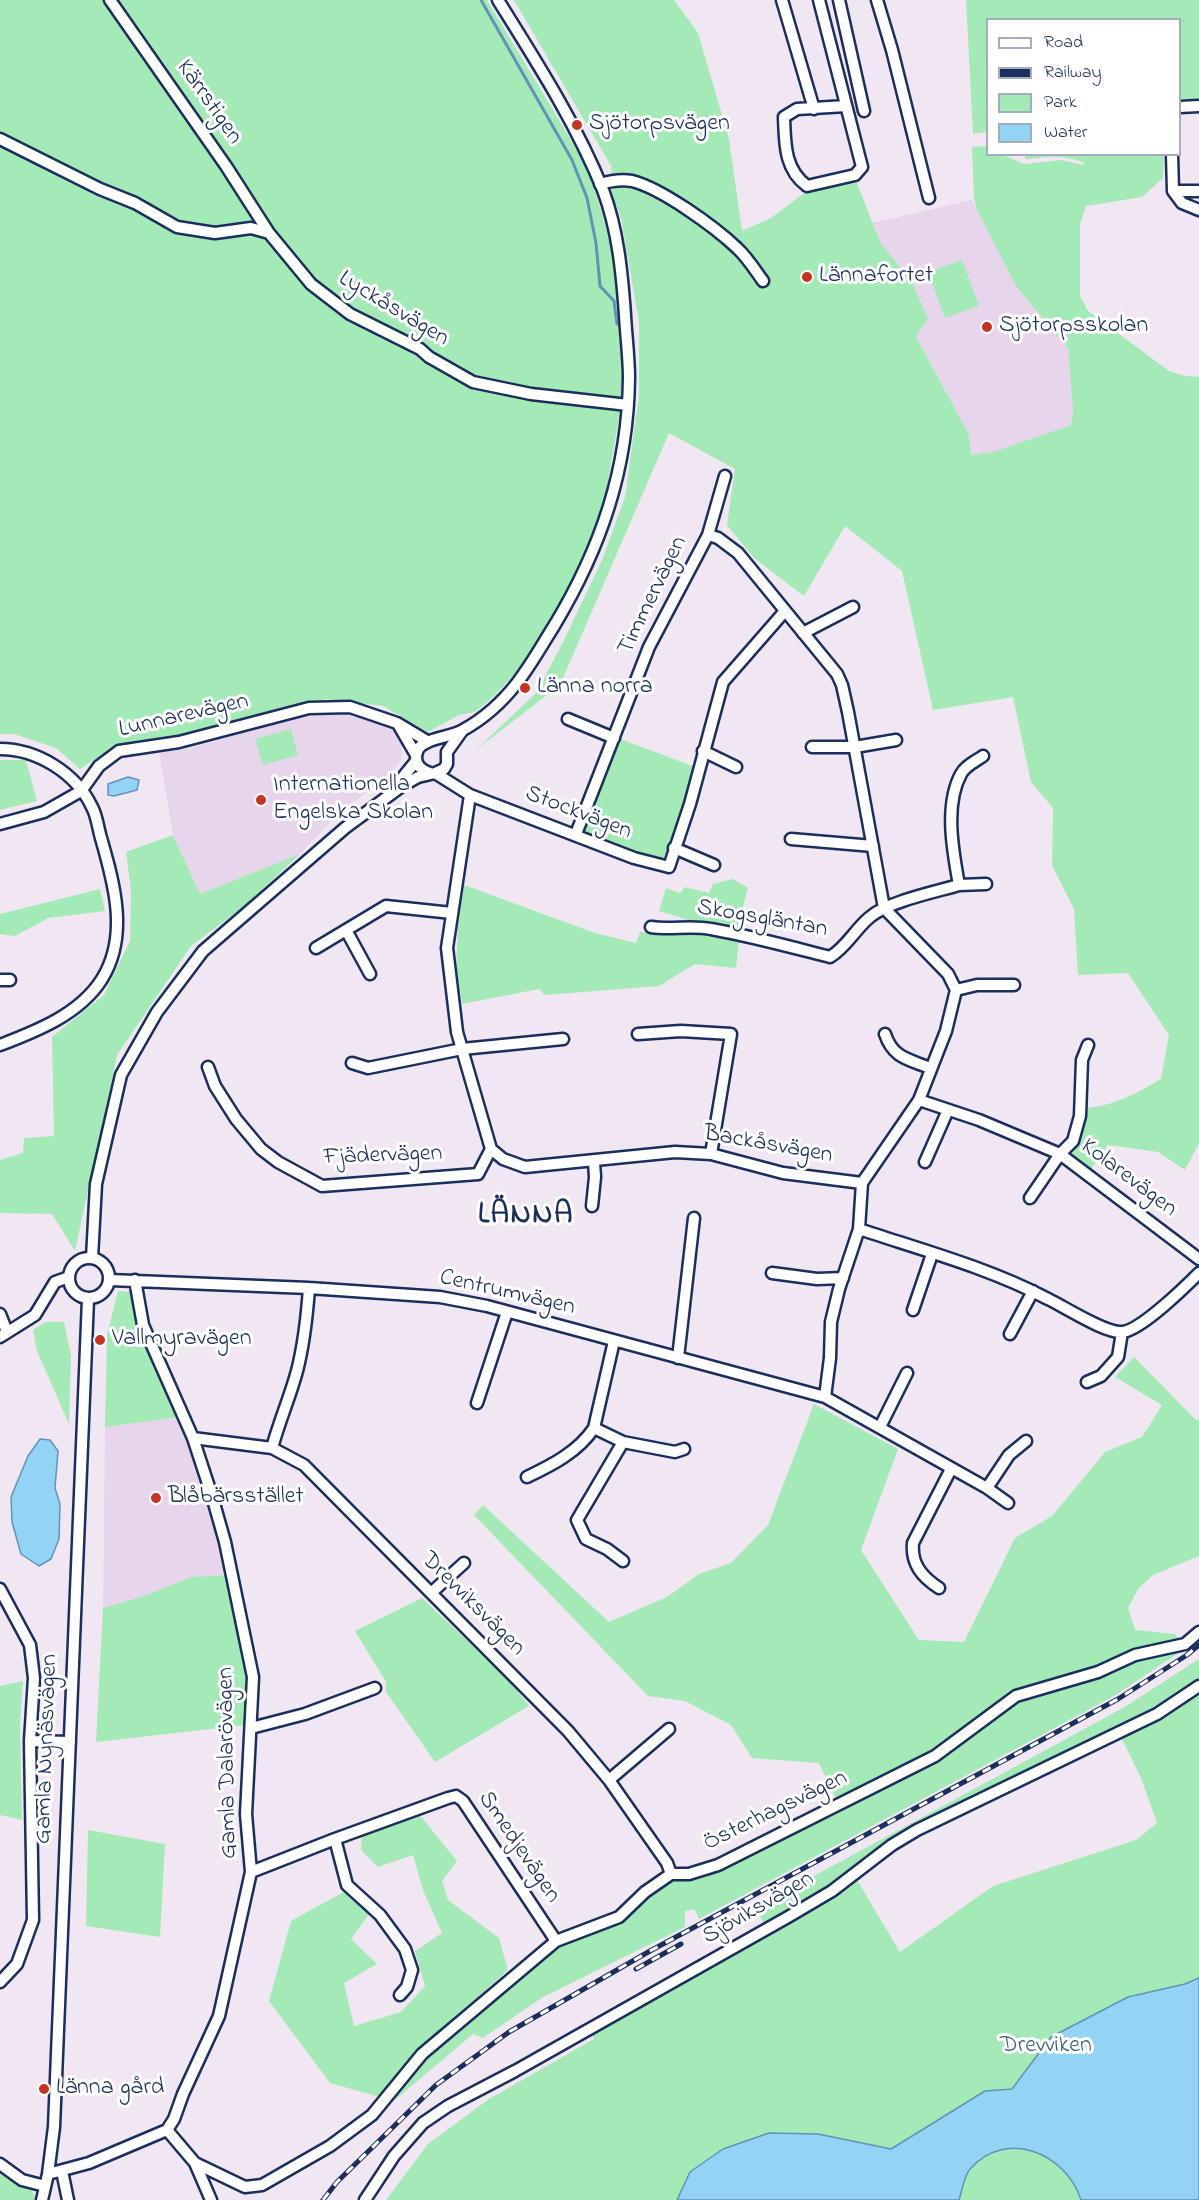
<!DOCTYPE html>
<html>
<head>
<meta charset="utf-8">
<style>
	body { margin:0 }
	#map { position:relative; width:1199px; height:2200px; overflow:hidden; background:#f1e7f3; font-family:"Indie Flower",sans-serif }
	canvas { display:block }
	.legend { position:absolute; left:986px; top:18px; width:195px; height:138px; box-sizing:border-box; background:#fff; border:2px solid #a4acbf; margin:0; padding:8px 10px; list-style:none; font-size:18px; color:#1b2f5e }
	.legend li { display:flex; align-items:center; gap:12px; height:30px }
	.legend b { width:30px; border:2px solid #a4acbf }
</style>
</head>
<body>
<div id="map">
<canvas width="1199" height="2200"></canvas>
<ul class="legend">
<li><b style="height:8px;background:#fff"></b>Road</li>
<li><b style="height:8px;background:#1b2f5e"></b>Railway</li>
<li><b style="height:16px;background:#a3eab7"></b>Park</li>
<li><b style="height:16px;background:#93d4f4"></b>Water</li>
</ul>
</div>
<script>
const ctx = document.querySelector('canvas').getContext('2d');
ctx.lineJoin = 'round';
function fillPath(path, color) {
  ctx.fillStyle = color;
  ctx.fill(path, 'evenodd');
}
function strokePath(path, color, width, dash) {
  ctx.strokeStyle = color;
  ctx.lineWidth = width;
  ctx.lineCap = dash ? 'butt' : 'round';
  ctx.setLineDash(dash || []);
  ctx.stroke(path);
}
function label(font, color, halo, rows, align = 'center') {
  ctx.font = font + ' "Indie Flower",sans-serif';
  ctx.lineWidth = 6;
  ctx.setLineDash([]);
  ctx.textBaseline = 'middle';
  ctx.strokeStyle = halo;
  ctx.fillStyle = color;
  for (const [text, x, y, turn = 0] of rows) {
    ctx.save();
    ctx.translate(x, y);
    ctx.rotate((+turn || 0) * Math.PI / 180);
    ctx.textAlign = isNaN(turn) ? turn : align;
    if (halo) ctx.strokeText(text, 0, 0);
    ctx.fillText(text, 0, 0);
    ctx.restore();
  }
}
const built = new Path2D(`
	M 972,200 L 1016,286 L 1068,348 L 1073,412 L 1071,425 L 993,452 L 970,456 L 969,435 L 916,335 L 911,280 L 880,242 L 872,223 Z
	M 309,715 L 348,715 L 393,726 L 402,744 L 401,760 L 387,779 L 343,809 L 300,854 L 200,894 L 173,835 L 159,753 L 187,749 Z
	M 181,1417 L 193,1444 L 227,1575 L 191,1577 L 147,1595 L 103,1608 L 105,1427 Z`);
const green = new Path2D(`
	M 0,0 L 487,0 L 580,155 L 592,182 L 604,219 L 614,265 L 618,293 L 622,380 L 619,417 L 604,504 L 582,564 L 565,598 L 519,669 L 495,695 L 475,712 L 459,715 L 428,732 L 383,706 L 326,699 L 184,734 L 118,744 L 80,769 L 56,748 L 14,734 L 0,734 Z
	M 514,0 L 674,0 L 698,33 L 729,139 L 742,231 L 771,218 L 807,191 L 857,183 L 880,242 L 911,280 L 928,319 L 916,336 L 969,435 L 971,455 L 993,452 L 1071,425 L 1073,412 L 1068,348 L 1016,286 L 977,210 L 974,198 L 972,147 L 987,146 L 988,154 L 1003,155 L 1024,164 L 1061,160 L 1084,165 L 1083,162 C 1072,159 1061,156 1050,157 C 1041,157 1034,159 1025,159 L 1025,155 L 1164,155 L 1163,178 L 1142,197 L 1086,206 L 1080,224 L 1080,296 L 1088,311 L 1169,371 L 1185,376 L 1199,377 L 1199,1143 L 1185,1170 L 1158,1152 L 1108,1145 L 1089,1172 L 1070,1157 L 1081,1135 L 1087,1108 C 1116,1105 1135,1094 1161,1079 L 1169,1035 L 1128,973 L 1078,975 L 1074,909 L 1052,865 L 1053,808 L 1031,782 L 1013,697 L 933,710 L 902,571 L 845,526 L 804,596 L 754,558 L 727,525 L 735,469 L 669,433 L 560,685 L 477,749 L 537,692 L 564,640 L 602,560 L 625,497 L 639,395 L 639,322 L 621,218 L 612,194 L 611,166 Z
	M 966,0 L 1199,0 L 1199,99 L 1180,99 L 1180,20 L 988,20 L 987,132 L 973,134 Z
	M 962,260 L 979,306 L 945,318 L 928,272 Z
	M 291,729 L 298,755 L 263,765 L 255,739 Z
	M 618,738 L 695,767 L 668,856 L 651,861 L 580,833 Z
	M 0,760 L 26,760 L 37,801 L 0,810 Z
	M 173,835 L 200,894 L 300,854 L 243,907 L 191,946 L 117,1055 L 75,1251 L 52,1214 L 0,1213 L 0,1160 L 23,1153 L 24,1138 L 54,1136 L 52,1037 L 104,995 L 130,941 L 131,890 L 126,852 Z
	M 733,879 L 748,888 L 737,929 L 695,922 L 659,911 L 666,888 L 680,893 L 685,887 L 709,893 L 713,884 Z
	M 464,885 L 595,933 L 636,943 L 640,932 L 670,935 L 703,935 L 739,941 L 736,968 L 695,964 L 659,986 L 545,995 L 539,989 L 462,1004 L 456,968 L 458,927 Z
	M 100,889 L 105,911 L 48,918 L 15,936 L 0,934 L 0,914 Z
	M 118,1291 L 131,1292 L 138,1325 L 181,1417 L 105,1427 L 107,1335 Z
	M 45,1322 L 64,1322 L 71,1356 L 69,1424 L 37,1351 L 33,1330 Z
	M 1134,1357 L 1196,1420 L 1199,1419 L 1199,1556 L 1153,1575 L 1138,1589 L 1128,1608 L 1135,1630 L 1175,1634 L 1186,1648 L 1114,1696 L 699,1919 L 694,1909 L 685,1911 L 685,1927 L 543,1997 L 483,2038 L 473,2034 L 395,2100 L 399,2091 L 426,2060 L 561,1945 L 623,1919 L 666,1883 L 682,1878 L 704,1877 L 726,1868 L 848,1808 L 834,1795 L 819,1763 L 752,1758 L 731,1725 L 685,1701 L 648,1696 L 474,1515 L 483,1505 L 609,1622 L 667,1597 L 699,1574 L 731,1563 L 768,1525 L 814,1404 L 898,1449 L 861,1550 L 919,1640 L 964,1642 L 1015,1538 L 1052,1516 L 1105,1452 L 1142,1437 L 1162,1405 L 1115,1377 Z
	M 227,1575 L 247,1677 L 246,1725 L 96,1742 L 103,1608 L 147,1595 L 191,1577 Z
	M 422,1598 L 509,1680 L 529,1706 L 435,1762 L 386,1692 L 386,1682 L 355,1631 Z
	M 1199,1659 L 1199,1683 L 1156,1711 L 916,1828 L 852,1874 L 766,1927 L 755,1908 L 1123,1708 Z
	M 23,1681 L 20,1726 L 22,1820 L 0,1815 L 0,1686 Z
	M 1199,1690 L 1199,2200 L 386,2200 L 428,2144 L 489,2099 L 594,2039 L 592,2033 L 834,1895 L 857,1880 L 900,1952 L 993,1886 L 1136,1840 L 1157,1823 L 1141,1778 L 1121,1737 L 1160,1716 Z
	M 418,1813 L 457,1861 L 442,1881 L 448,1900 L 499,1938 L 508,1970 L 431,2038 L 380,2097 L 330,2083 L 269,2001 L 291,1921 L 344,1892 L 369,1914 L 351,1939 L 377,1964 L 344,1983 L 354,2026 L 401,2012 L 425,1986 L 415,1951 L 442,1933 L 423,1890 L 413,1855 L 378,1867 L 361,1850 L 362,1834 Z
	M 88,1830 L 165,1844 L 160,1937 L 86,1926 Z
	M 0,2169 L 31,2190 L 35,2196 L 34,2200 L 0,2200 Z`);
const water = new Path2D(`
	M 128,777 L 139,780 L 137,790 L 114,796 L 108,795 L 108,784 Z
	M 40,1439 L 50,1440 L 58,1451 L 55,1488 L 60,1504 L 59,1539 L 51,1559 L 39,1566 L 21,1554 L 12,1522 L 11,1497 L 28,1456 Z
	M 1199,1978 L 1199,2200 L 1081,2200 C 1066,2153 1006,2128 970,2169 C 964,2176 962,2191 959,2200 L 677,2200 L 690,2172 L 723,2149 L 769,2133 L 818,2134 L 891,2149 L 985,2091 L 1012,2089 L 1051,2037 L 1128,1997 L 1185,1984 Z`);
const stream = new Path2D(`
	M 481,0 L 572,160 L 587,198 L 596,243 L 600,286 L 614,301 L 617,324`);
const minor = new Path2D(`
	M 110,0 L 226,166 L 269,233 L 311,284 L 350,314 L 420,349 L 429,357 L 473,382 L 531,394 L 628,405
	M 782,0 L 814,109
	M 819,0 L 862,167 L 855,175 L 807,186 C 784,169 785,143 784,117 L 797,109 L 846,106
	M 839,0 L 864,111
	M 877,0 L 892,50 L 929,198
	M 1180,107 L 1199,106
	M 0,139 L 100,189 L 135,203 L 177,227 L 215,233 L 251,228 L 269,233
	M 1172,154 L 1173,191 L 1199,191
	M 600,184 C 610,181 621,179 632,181 C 661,188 715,227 737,248 C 747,257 755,270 763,281
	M 1173,191 L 1182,203 L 1199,210
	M 708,535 L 718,538 L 738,553 L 837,674 L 842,685 L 848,712 L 884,908 L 948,974 L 956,990 L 946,1031 L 919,1100 L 862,1183 L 859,1229 L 839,1289 L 831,1322 L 830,1358 L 825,1397
	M 803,633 L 853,607
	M 568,719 L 614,738
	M 398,724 L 416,755
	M 812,747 L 855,747 L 896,740
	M 0,749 C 37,749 76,773 92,807 C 97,816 98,828 101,838 C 114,883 129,936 102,979 C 80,1014 37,1031 0,1045
	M 703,751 L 736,767
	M 983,756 C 976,761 965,766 961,774 C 944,805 953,852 959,885 L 986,884
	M 430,773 C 418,769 413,761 418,749 C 428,737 449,738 463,730 C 483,719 503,701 517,683 C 531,665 542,645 554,626 C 601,548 628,469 629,378 C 629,357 626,335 625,315 C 622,273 618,230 603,190 C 576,123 536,61 498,0
	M 435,773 L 470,795 L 634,858 L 669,867 L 690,804 L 723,682 L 785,611
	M 395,787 L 416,761
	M 470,795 L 447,948 L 457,1032 L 491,1149 L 503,1159 L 525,1167 L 675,1152 L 711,1154 L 783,1173 L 862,1183
	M 0,824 L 44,812 L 81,791 L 99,766 L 119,751 L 179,742 L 309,708 L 350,707 L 397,723 L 427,741
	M 576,834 L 649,647 L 708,535 L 725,476
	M 791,839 L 873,846
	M 674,848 L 714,865
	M 651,927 C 671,930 691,925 711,929 C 751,936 791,947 830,957 C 847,947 855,929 870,917 C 887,902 935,892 959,885
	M 316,948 L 346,930
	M 370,974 L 346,930 L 386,906 L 452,913
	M 0,980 L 10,980
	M 956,990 L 977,985 L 1014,985
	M 638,1034 L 681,1031 L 731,1034 L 711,1154
	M 885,1034 C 893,1058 908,1059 930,1068
	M 352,1063 L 368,1068 L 462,1049 L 563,1039
	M 208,1067 L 215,1086 L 236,1119 L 261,1149 L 278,1162 L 322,1186 L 478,1174 L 491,1149
	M 919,1100 L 979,1120 L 1060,1154 L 1199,1259
	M 925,1162 L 948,1110
	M 1030,1198 L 1060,1154 L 1073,1141 L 1080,1116 L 1082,1060 L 1088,1045
	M 592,1206 L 595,1177 L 594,1162
	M 859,1229 C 922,1250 989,1268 1048,1299 C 1065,1307 1106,1334 1123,1332 C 1142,1329 1185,1287 1199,1273
	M69 1278a20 20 0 1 1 40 0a20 20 0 1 1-40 0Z
	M 92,1258 L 96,1184 L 121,1075 L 157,1012 L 203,951 L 345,828 L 402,786 L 418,777 L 435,773 L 444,769 L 447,764 L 447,752 L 462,731
	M 772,1273 L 817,1279 L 843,1278
	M 110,1280 L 309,1288 L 440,1297 L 487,1306 L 825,1397 L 987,1488 L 1008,1503
	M 135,1280 L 143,1325 L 193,1438 L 212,1496 L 225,1542 L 253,1677 L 246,1814 L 251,1872 L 219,2016 L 183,2094 L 174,2119 L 167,2130
	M 913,1310 L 932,1254
	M 0,1314 L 7,1332
	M 1010,1334 L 1033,1291
	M 0,1337 L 35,1315 L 55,1282 L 69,1277
	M 678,1358 L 694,1218
	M 1087,1382 L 1101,1376 L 1118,1357 L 1122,1332
	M 477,1403 L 507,1312
	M 880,1427 L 907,1373
	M 594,1428 L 614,1341
	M 193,1438 L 272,1448 L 304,1465 L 568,1731 L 609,1780 L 667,1863 L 671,1874
	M 272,1448 C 279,1422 290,1397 297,1371 C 304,1344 307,1316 309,1288
	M 527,1477 C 552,1465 578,1452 594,1428 L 623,1442
	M 987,1488 L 1009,1455 L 1026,1441
	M 623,1561 L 607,1549 L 586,1539 L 577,1520 L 623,1442 L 675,1452 L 684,1449
	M 939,1588 C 922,1577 911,1564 913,1543 L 951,1469
	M 0,1589 L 30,1645 L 34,1678 L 30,1741 L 33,1920 L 17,1964 L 0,1982
	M 431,1593 L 464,1563
	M 251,1728 L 305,1714 L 375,1688
	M 30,1741 L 70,1742
	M 609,1780 L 669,1729
	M 251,1872 L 335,1839
	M 400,1995 L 407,1987 L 412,1970 L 405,1949 L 380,1915 L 347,1885 L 335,1839 L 448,1798 L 456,1796 L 463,1801 L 556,1941
	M 167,2130 L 195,2163 L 211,2200
	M 195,2163 L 245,2187 L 262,2185 L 330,2146 L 372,2115 L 422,2054 L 556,1941 L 619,1917 L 645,1892 L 671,1874 L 689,1874 L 718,1865 L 935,1756 L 1016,1696 L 1098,1672 L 1135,1655 L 1185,1644 L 1199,1632
	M 0,2164 L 22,2180 L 45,2186
	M 62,2171 L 68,2200
	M 48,2174 L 89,2163 L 167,2130
	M 42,2200 L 48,2174 L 54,2127 L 88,1299
	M 365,2200 L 394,2156 L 423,2123 L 448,2106 L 515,2071 L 788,1917 L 832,1891 L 892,1845 L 917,1830 L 1157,1714 L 1199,1686`);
const rail = new Path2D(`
	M 636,1969 L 681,1944
	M 323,2200 L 337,2182 L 436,2085 L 509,2032 L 650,1951 L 1118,1699 L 1187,1655 L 1199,1645`);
const markers = [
	[577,125,6,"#c8321e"],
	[807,277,6,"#c8321e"],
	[987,327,6,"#c8321e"],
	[525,688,6,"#c8321e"],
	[261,800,6,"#c8321e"],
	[100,1340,6,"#c8321e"],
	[156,1498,6,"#c8321e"],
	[44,2089,6,"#c8321e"]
];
const streetNames = [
	["Kärrstigen",208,103,55],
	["Lyckåsvägen",393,310,31],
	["Timmervägen",654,596,-64],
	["Lunnarevägen",184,717,-13],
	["Stockvägen",578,814,21],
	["Skogsgläntan",762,920,10],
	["Backåsvägen",768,1146,10],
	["Fjädervägen",383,1157,-2],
	["Kolarevägen",1128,1179,37],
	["Centrumvägen",507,1294,13],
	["Drevviksvägen",472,1605,45],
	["Gamla Nynäsvägen",48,1749,-88],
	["Gamla Dalarövägen",229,1763,-91],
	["Österhagsvägen",776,1812,-26],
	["Smedjevägen",518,1848,56],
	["Sjöviksvägen",759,1909,-30]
];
const poiNames = [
	["Sjötorpsvägen",589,125],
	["Lännafortet",819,277],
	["Sjötorpsskolan",999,327],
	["Länna norra",537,688],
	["Internationella",273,786],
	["Engelska Skolan",273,814],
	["Vallmyravägen",112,1340],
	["Blåbärsstället",168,1498],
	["Länna gård",56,2089]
];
const parkNames = [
	["Drevviken",1046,2047]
];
const districtNames = [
	["LÄNNA",526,1217]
];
fillPath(built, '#e7d6eb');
fillPath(green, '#a3eab7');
fillPath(water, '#93d4f4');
strokePath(water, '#6392b8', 1.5);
strokePath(stream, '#6392b8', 3);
strokePath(minor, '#1b2f5e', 15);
strokePath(minor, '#fff', 10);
strokePath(rail, '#1b2f5e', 5);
strokePath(rail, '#fff', 3, [9]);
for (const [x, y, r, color] of markers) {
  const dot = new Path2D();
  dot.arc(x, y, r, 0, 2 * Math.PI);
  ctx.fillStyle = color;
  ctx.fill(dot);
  strokePath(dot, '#fff', 2);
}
label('24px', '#1b2f5e', '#fff', streetNames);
label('24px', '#1b2f5e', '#fff', poiNames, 'left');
label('24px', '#3d5e74', '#fff', parkNames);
ctx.letterSpacing = '1.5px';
label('bold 30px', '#1b2f5e', '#fff', districtNames);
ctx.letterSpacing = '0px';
</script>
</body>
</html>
